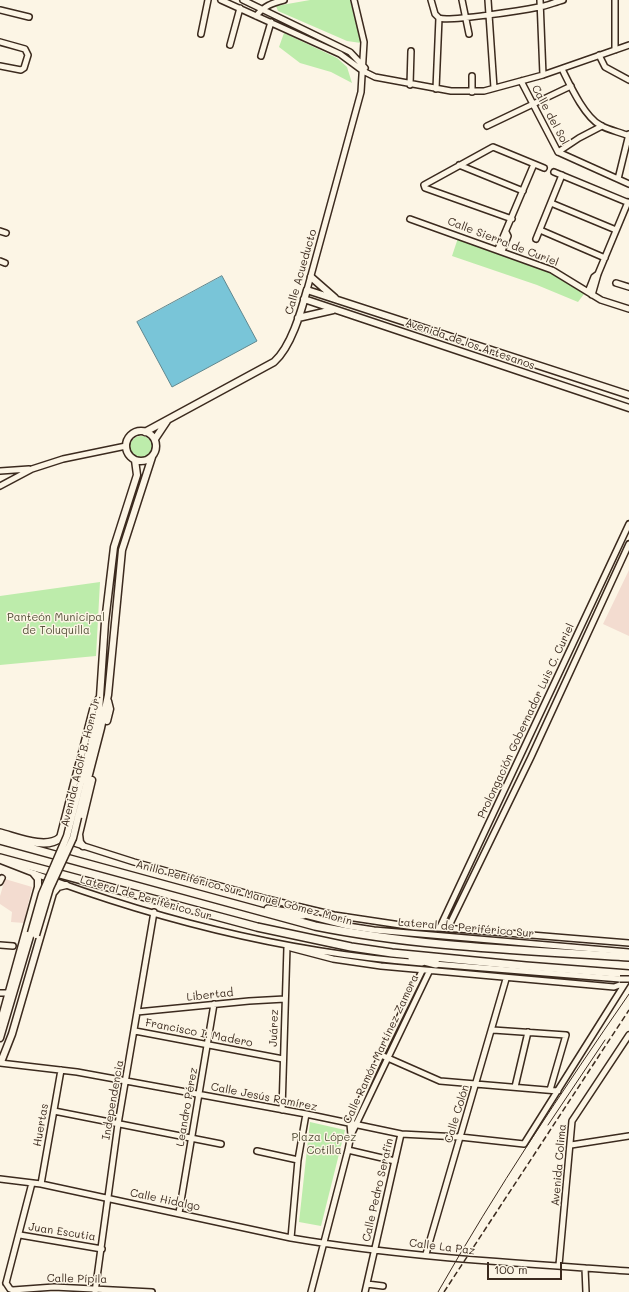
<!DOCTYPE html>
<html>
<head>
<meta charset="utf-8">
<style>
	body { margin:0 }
	#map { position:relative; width:629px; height:1292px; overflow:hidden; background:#fcf5e5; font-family:Mali,sans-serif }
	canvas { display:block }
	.scale { position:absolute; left:487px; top:1262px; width:75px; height:18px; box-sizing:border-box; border:2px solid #3b2a1e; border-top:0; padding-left:5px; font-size:12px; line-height:14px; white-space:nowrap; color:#3b2a1e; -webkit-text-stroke:3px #fcf5e5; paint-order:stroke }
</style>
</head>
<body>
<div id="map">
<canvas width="629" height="1292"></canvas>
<div class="scale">100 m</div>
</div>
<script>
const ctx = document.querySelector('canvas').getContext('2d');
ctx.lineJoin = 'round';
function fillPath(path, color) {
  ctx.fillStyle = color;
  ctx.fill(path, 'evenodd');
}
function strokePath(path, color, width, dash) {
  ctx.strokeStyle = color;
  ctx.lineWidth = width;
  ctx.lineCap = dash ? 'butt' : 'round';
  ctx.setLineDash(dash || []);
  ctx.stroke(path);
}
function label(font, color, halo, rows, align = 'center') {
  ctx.font = font + ' Mali,sans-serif';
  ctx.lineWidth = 3;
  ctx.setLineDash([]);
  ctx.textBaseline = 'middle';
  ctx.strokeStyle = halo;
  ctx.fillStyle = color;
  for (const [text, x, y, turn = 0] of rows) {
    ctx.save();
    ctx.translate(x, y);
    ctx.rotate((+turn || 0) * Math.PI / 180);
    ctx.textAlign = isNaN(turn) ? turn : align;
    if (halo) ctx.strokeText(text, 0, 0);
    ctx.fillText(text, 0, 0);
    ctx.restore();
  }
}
const built = new Path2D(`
	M 629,570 L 629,636 L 603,624 Z
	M 5,879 L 32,887 L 24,923 L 11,922 L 12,912 L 0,904 L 0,896 Z`);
const green = new Path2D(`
	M 310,0 L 350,0 L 361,43 L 347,41 L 278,11 L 276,6 Z
	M 284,33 L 337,58 L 347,67 L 352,83 L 331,72 L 300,63 L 279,47 Z
	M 458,238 C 499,253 552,264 584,294 L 578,302 L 537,285 L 452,256 Z
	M130 447a11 11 0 1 1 22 0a11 11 0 1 1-22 0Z
	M 100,582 L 96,656 L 0,665 L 0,596 Z
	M 310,1122 L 345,1130 L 321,1226 L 299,1222 Z`);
const water = new Path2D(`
	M 222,276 L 257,341 L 172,387 L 137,322 Z`);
const minor = new Path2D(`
	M 221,0 L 340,54 L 363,71 L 375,77 L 451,91 L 484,91 L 543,75 L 629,45
	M 243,0 L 350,52 L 365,68
	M 431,0 L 435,14 L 439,18 L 436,89
	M 462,0 L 469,34
	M 488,0 L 494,88
	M 540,0 L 543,75
	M 615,0 L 615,50
	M 0,10 L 29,17
	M 256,16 C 264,6 272,3 284,0
	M 439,18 C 449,22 524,10 539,7 C 547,6 555,2 563,0
	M 201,34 L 208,0
	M 0,42 L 25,49 L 28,55 L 24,68 L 21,70 L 0,66
	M 230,45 L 240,8
	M 599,55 L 605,67 L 629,80
	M 261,56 L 271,22
	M 562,69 C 570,85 584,116 600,125 C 608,130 620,132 629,136
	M 472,76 L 472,92
	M 521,81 L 558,152 L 629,184
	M 410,85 L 411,51
	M 487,126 L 571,86
	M 558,152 L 579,138 L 602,126
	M 459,165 L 523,191
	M 554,172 L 629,203
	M 618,179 L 629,134
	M 551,203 L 616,230
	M 410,219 L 552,270 L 601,300 L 629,309
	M 512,219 L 425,188 L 424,185 L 493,147 L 544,168
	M 540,230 L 605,258
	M 0,231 L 6,233
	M 536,239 L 562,175
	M 498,249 L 534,164
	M 502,251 L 508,236 L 506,232
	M 0,261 L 5,263
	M 616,283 L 629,287
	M 307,290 L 361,92 L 364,42 L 354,0
	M 588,292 L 594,277 L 598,274
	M 592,295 L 598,274 L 628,202
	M 0,471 L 29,469
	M 0,486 L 32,469 L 63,459 L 126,446
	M 68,841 L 134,862 L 267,899 L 334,915 L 414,927 L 458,929 L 629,943
	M 2,861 C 135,914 278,952 422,963
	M 0,882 L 2,878
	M 301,914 L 348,926 L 374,930 L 629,952
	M 440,927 L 629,524
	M 448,928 L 531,757 L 629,544
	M 0,945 L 13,946
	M 291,948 L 333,959 L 381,966 L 614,987 L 625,983
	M 434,964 L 620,979
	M 0,993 L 9,993
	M 137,1012 L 249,1001 L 285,999
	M 493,1030 L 566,1035 L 550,1090
	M 135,1031 L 283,1059
	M 381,1055 L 440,1081 L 558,1091
	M 0,1063 L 77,1072 L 306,1114 L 401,1134 L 460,1137 L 524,1144 L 626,982
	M 515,1087 L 528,1032
	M 282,1110 L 287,947
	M 54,1111 L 221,1144
	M 351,1135 L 429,972
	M 571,1145 L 629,1136
	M 348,1150 L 395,1161
	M 257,1151 L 298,1160
	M 0,1179 L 41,1184 L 291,1238 C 402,1257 517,1263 629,1271
	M 41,1184 L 61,1070
	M 179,1213 L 214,1004
	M 20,1235 L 102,1249
	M 291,1238 L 298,1160 L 306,1114
	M 426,1254 L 506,979
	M 559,1265 L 572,1121 L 629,1035
	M 585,1268 L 586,1292
	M 6,1283 L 10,1289 L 13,1290 L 54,1287 L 152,1292
	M 6,1283 L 32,1183
	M 367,1284 L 383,1286
	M 95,1292 L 118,1124 L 154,912
	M 311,1292 L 348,1150 L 351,1135 L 350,1124 L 381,1055 L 422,971
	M 365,1292 L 401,1134`);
const major = new Path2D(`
	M 311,277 L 335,298
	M 304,299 L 629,408
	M 298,318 L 333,310
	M126 446a15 15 0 1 1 30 0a15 15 0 1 1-30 0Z
	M 145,432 L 274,362 C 291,347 301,312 307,290 L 629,395
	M 155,439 L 167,421
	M 107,721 L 110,709 L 108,701
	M 72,816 L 99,712 L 105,622 L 114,547 L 137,475 L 135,460
	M 78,817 L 101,728 L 108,695 L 122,550 L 152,457
	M 60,838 L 94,706 L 100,697
	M 83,846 L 80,842 L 79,834 L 92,780
	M 0,1024 L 38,887 L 38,879 L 34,874
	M 0,1038 L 31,933
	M 1,1062 L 12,1034 L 53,893 L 58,887 L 66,885`);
const highway = new Path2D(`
	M 0,833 C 16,837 46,850 60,838
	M 0,840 L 315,926 C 419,947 524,950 629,957
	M 0,858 L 257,927 L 351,947 L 392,953 L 526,966 L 629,974
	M 268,909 L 303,915
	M 412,958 L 436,964`);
const tram = new Path2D(`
	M 548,1125 L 605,1040
	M 438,1292 C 496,1190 562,1091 629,994`);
const rail = new Path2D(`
	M 444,1292 L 629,1010`);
const minorBridge = new Path2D(`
	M 620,979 L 629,979`);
const majorBridge = new Path2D(`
	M 31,933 L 42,894 L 67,836 L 72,816
	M 36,935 L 50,888 L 73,838 L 78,817`);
const streetNames = [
	["Calle del Sol",550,115,62],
	["Calle Sierra de Curiel",503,242,21],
	["Calle Acueducto",301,272,-74],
	["Avenida de los Artesanos",470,344,19],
	["Prolongación Gobernador Luis C. Curiel",526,721,-65],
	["Avenida Adolf B. Horn Jr.",81,761,-76],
	["Anillo Periférico Sur Manuel Gómez Morín",244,893,15],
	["Lateral de Periférico Sur",146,898,16],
	["Lateral de Periférico Sur",466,928,5],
	["Libertad",210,995,-6],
	["Juárez",274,1028,-88],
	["Francisco I. Madero",199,1033,11],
	["Calle Ramón Martínez Zamora",381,1049,-65],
	["Calle Jesús Ramírez",264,1097,11],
	["Independencia",113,1100,-80],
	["Leandro Pérez",187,1107,-80],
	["Calle Colón",457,1114,-73],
	["Huertas",41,1125,-80],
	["Avenida Colima",559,1165,-85],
	["Calle Pedro Serafín",378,1190,-77],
	["Calle Hidalgo",165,1200,12],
	["Juan Escutia",62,1232,9],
	["Calle La Paz",442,1247,7],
	["Calle Pípila",77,1279,1]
];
const parkNames = [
	["Panteón Municipal",56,618],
	["de Toluquilla",56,631],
	["Plaza López",324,1138],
	["Cotilla",324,1151]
];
fillPath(built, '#f3dcd0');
fillPath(green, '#bdecab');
fillPath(water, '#79c5d8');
strokePath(water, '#60878e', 1);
strokePath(minor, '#3b2a1e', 8);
strokePath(major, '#3b2a1e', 9);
strokePath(highway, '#3b2a1e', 10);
strokePath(minor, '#fcf5e5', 5);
strokePath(major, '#fcf5e5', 6);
strokePath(highway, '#fcf5e5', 7);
strokePath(tram, '#3b2a1e', 1);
strokePath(rail, '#3b2a1e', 1.5, [6, 3]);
strokePath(minorBridge, '#3b2a1e', 8, []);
strokePath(majorBridge, '#3b2a1e', 9, []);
strokePath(minorBridge, '#fcf5e5', 5);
strokePath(majorBridge, '#fcf5e5', 6);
label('11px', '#3b2a1e', '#fcf5e5', streetNames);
label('11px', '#55513a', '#fcf5e5', parkNames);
</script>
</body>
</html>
